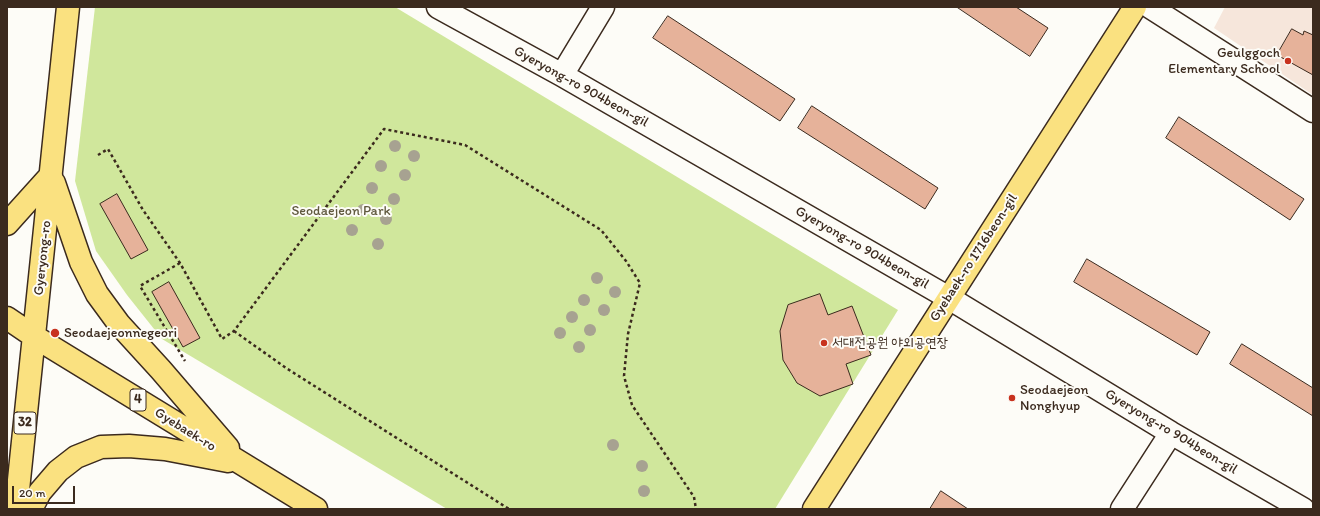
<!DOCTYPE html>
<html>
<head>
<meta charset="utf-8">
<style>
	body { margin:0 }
	#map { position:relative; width:1320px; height:516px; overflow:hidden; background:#fdfcf7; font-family:Itim,sans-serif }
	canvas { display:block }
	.frame { position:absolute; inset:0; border:8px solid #3b2a1e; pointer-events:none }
	.scale { position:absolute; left:12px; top:486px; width:63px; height:18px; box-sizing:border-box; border:2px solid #3b2a1e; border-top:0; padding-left:5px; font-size:12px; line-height:14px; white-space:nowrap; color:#3b2a1e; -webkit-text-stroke:3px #fdfcf7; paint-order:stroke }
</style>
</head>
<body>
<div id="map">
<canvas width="1320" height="516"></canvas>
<div class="frame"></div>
<div class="scale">20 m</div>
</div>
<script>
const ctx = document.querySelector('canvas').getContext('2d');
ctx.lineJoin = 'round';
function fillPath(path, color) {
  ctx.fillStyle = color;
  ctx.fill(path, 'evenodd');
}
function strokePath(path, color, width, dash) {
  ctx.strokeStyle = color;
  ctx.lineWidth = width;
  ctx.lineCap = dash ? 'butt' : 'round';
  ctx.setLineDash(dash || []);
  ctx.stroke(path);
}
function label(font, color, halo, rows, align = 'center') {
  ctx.font = font + ' Itim,"Poor Story",sans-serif';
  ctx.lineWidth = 4;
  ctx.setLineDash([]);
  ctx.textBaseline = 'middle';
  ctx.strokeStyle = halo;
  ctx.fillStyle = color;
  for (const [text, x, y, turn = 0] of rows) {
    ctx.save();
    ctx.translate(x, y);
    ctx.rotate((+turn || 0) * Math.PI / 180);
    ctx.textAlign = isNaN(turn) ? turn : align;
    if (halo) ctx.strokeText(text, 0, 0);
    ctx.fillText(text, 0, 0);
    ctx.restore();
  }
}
const built = new Path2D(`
	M 1225,7 L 1313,7 L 1313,95 L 1214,28 Z`);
const green = new Path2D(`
	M 95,7 L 395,7 L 898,310 L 775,509 L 447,509 L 162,339 L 127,295 L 96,251 L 75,181 Z`);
const building = new Path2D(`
	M 957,7 L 1016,7 L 1048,28 L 1030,56 Z
	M 668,16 L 795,99 L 780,121 L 653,38 Z
	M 1292,29 L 1303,35 L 1304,31 L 1313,35 L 1313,75 L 1277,55 Z
	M 812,106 L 938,188 L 925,209 L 798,128 Z
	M 1179,117 L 1304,199 L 1290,220 L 1166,138 Z
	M 117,194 L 148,250 L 131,259 L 100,204 Z
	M 1087,259 L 1210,332 L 1197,355 L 1074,282 Z
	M 169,282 L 200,338 L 183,347 L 152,292 Z
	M 820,294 L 828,315 L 852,306 L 871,355 L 846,364 L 853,384 L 820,396 L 797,383 L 783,360 L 780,331 L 788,305 Z
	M 1242,344 L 1313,388 L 1313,416 L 1230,364 Z
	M 941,491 L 968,509 L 930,509 Z`);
const path = new Path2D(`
	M 98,155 L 108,149 L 143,210 L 180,263 L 222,339 L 234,331 L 384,129 L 465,145 L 601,230 L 626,261 L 640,283 L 628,334 L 624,376 L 632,405 L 694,497 L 696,509
	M 180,263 L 140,286 L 185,361
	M 234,331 L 286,368 L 509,509`);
const minor = new Path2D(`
	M 438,7 L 562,75 L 949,298 L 1171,433 L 1303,509
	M 1150,7 L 1313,111
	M 562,75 L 603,7
	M 1122,509 L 1171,433`);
const major = new Path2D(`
	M 54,183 L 81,262 L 97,294 L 119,324 L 161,370 L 228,448
	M 7,224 L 51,175
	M 7,318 L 35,337 L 316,509
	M 16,509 L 68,7
	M 31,509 L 40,492 L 58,471 L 76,457 L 101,447 L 129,446 L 165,449 L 228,461
	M 814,509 L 1135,7`);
const trees = [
	[395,146],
	[414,156],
	[381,166],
	[405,175],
	[372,188],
	[394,199],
	[363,210],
	[386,219],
	[352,230],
	[378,244],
	[597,278],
	[615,292],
	[584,300],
	[604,310],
	[572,317],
	[590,330],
	[560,333],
	[579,347],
	[613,445],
	[642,466],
	[644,491]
];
const markers = [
	[1288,61,4,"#c8321e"],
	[55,333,5,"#c8321e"],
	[824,343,4,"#c8321e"],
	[1012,398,4,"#c8321e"]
];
const shields = [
	[138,400,16],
	[25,423,22]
];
const shieldNames = [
	["4",138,400],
	["32",25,423]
];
const poiNames = [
	["Geulggoch",1280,53,"right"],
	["Elementary School",1280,69,"right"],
	["Seodaejeonnegeori",64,333],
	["서대전공원 야외공연장",832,343],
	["Seodaejeon",1020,390],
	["Nonghyup",1020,406]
];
const streetNames = [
	["Gyeryong-ro 904beon-gil",581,87,29],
	["Gyeryong-ro 904beon-gil",862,248,30],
	["Gyeryong-ro",43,258,-84],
	["Gyebaek-ro 1716beon-gil",974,258,-57],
	["Gyebaek-ro",185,430,32],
	["Gyeryong-ro 904beon-gil",1171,432,31]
];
const parkNames = [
	["Seodaejeon Park",341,211]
];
fillPath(built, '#f6e6db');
fillPath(green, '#d0e79c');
fillPath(building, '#e6b29a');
strokePath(building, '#3b2a1e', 1);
strokePath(minor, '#3b2a1e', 25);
strokePath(major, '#3b2a1e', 25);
strokePath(path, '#3b2a1e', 2.5, [3, 3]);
strokePath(minor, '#fdfcf7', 22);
strokePath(major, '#fae180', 22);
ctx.fillStyle = '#a7a291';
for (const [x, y] of trees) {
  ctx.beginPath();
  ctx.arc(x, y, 6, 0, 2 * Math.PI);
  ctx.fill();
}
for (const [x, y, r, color] of markers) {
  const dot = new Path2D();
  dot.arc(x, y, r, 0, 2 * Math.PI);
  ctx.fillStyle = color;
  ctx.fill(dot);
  strokePath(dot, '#fdfcf7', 1.5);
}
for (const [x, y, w] of shields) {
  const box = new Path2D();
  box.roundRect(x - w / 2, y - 11, w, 22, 3);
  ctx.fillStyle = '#fdfcf7';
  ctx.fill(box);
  strokePath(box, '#3b2a1e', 1);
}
label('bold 13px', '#3b2a1e', null, shieldNames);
label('14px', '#3b2a1e', '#fdfcf7', poiNames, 'left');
label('14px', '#3b2a1e', '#fdfcf7', streetNames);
label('14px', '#60593e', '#fdfcf7', parkNames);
</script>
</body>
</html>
